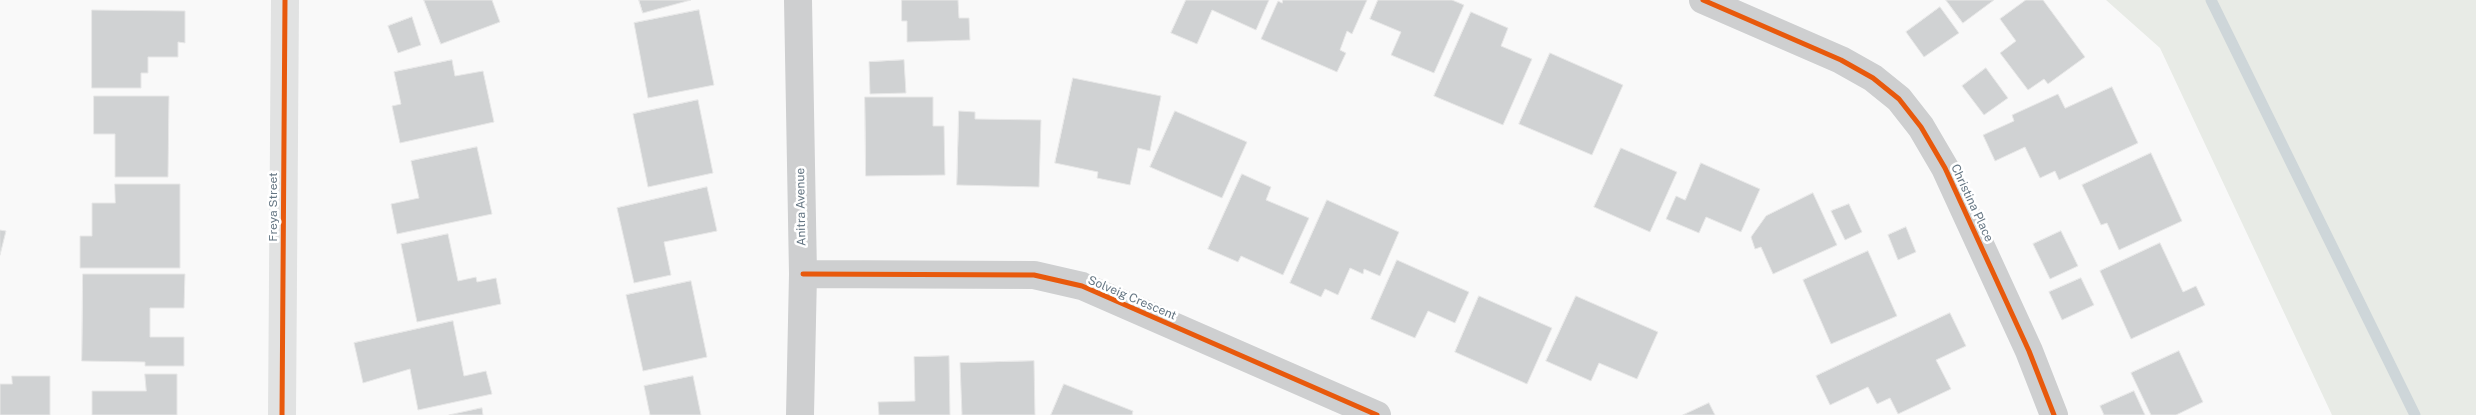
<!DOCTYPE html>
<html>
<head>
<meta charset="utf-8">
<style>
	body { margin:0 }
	canvas { display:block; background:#f9f9f9 }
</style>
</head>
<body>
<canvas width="2476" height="415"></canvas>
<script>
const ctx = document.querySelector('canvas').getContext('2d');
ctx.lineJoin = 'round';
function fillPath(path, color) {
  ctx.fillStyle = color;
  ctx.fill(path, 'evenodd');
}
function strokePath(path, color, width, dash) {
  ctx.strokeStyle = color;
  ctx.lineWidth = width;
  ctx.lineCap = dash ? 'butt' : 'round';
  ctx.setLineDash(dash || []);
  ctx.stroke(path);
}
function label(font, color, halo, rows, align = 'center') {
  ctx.font = font + ' "Public Sans",sans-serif';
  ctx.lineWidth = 5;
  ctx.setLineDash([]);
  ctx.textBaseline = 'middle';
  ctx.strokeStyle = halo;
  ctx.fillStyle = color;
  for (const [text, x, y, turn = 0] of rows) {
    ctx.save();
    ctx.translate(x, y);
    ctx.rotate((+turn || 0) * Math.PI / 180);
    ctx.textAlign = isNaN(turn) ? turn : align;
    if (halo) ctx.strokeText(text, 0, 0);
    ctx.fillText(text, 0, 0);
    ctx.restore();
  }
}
const green = new Path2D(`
	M 2106,0 L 2476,0 L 2476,415 L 2332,415 L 2160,48 Z`);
const stream = new Path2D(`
	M 2211,0 L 2415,415`);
const building = new Path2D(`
	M 424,0 L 492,0 L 500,22 L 441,44 Z
	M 639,0 L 691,0 L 643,13 Z
	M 902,0 L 958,0 L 959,18 L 969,18 L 970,40 L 907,42 L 907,21 L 902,21 Z
	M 1186,0 L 1269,0 L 1256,30 L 1212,10 L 1197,44 L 1171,33 Z
	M 1283,0 L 1367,0 L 1352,34 L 1347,31 L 1340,50 L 1346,53 L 1337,72 L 1261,39 L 1278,1 L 1282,3 Z
	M 1378,0 L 1452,0 L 1464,5 L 1434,73 L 1391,55 L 1401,32 L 1370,19 Z
	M 1946,0 L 1994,0 L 1963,23 Z
	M 2026,0 L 2043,0 L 2085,57 L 2048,84 L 2044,79 L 2028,90 L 2000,53 L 2016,41 L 2000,19 Z
	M 1940,7 L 1959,33 L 1924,57 L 1906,32 Z
	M 92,10 L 185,11 L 185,43 L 178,42 L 178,57 L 148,57 L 148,73 L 141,73 L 141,88 L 92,88 Z
	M 699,10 L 714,85 L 648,98 L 634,23 Z
	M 1471,12 L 1508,28 L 1501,46 L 1532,59 L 1503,125 L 1434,96 Z
	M 412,17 L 421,45 L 398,53 L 388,26 Z
	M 1550,53 L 1623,85 L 1592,155 L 1519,124 Z
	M 452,60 L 455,76 L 483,71 L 494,122 L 400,143 L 392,106 L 401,104 L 394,72 Z
	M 904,60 L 906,93 L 870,94 L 869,62 Z
	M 1986,68 L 2008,98 L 1984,115 L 1962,86 Z
	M 1073,78 L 1161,96 L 1150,151 L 1138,148 L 1130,185 L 1097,178 L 1098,172 L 1055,163 Z
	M 2112,87 L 2138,143 L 2059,180 L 2055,171 L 2040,178 L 2025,147 L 1995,161 L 1983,135 L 2014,121 L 2012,115 L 2058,94 L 2065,108 Z
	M 94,96 L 169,96 L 168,177 L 115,177 L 115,134 L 94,134 Z
	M 865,97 L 933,97 L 933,126 L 944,126 L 945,175 L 866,176 Z
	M 698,100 L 713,173 L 648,187 L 633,114 Z
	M 959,111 L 975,112 L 975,119 L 1041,120 L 1039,187 L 957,185 Z
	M 1175,111 L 1247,142 L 1222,198 L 1150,167 Z
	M 477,147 L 492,214 L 397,234 L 391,204 L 419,198 L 411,161 Z
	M 1621,148 L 1677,172 L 1650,232 L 1594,207 Z
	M 2151,153 L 2182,221 L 2119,250 L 2107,223 L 2101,225 L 2082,185 Z
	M 1701,163 L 1760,189 L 1741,232 L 1706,217 L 1699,233 L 1666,219 L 1676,196 L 1685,200 Z
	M 1242,174 L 1271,187 L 1266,200 L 1309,218 L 1283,275 L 1241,256 L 1238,262 L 1208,249 Z
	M 115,184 L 180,184 L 180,268 L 80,268 L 80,236 L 92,236 L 92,203 L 115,203 Z
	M 707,187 L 717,231 L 664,242 L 671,275 L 634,283 L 617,208 Z
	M 1813,193 L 1837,245 L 1773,274 L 1761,247 L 1755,249 L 1751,237 L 1766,216 Z
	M 1327,200 L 1399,232 L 1380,276 L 1364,269 L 1363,274 L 1350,268 L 1338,295 L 1325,289 L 1321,297 L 1290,283 Z
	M 1849,204 L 1862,232 L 1845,240 L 1831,211 Z
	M 1906,227 L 1916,252 L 1898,260 L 1888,235 Z
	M 0,230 L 6,231 L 0,255 Z
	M 2061,231 L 2078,266 L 2050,279 L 2033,244 Z
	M 448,234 L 458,281 L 476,277 L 477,282 L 496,278 L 501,304 L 417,322 L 401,244 Z
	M 2160,243 L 2183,292 L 2196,286 L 2205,305 L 2131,339 L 2100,271 Z
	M 1868,251 L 1897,316 L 1831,344 L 1803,280 Z
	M 1397,260 L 1469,292 L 1455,323 L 1428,311 L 1415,338 L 1371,319 Z
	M 83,274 L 185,274 L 184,308 L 150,308 L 150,337 L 184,337 L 184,366 L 145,366 L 145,362 L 82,361 Z
	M 2081,278 L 2094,305 L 2062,320 L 2049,292 Z
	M 691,281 L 707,357 L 643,371 L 626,295 Z
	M 1479,296 L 1552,328 L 1527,384 L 1455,352 Z
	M 1576,296 L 1658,332 L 1637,379 L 1599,363 L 1591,381 L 1546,361 Z
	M 1950,313 L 1966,346 L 1936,360 L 1951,389 L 1898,414 L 1890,398 L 1877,404 L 1868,387 L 1830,405 L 1816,376 Z
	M 453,321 L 464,376 L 486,371 L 492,394 L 418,410 L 410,369 L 363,383 L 354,343 Z
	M 2179,351 L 2203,402 L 2176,415 L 2151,415 L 2131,373 Z
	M 949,356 L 950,415 L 879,415 L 878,402 L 915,401 L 914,357 Z
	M 1034,361 L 1035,415 L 962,415 L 960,363 Z
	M 145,374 L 177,374 L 177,415 L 92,415 L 92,391 L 146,391 Z
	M 12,376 L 50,376 L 50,415 L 0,415 L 0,384 L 12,384 Z
	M 693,376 L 701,415 L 650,415 L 644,386 Z
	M 1064,384 L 1133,411 L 1132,415 L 1051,415 Z
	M 2134,391 L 2145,415 L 2104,415 L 2100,406 Z
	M 1709,403 L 1715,415 L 1683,415 Z
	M 482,408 L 483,415 L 449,415 Z`);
const street = new Path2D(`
	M 798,0 L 803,274 L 800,415
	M 1703,0 L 1841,60 L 1873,78 L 1899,99 L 1921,127 L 1945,168 L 2029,351 L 2054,415
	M 803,274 L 1034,275 L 1082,286 L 1377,415`);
const secondary = new Path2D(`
	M 282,415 L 285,0`);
const cycleway = new Path2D(`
	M 1703,0 L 1841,60 L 1873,78 L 1899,99 L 1921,127 L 1945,168 L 2029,351 L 2054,415
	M 803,274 L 1034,275 L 1082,286 L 1377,415
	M 282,415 L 285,0`);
const streetNames = [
	["Christina Place",1972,203,65],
	["Freya Street",273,207,-90],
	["Anitra Avenue",801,207,-91],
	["Solveig Crescent",1132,298,23]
];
fillPath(green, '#e8ebe6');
strokePath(stream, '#ced6d9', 11);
fillPath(building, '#d0d2d3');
strokePath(building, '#e8e8e8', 1);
strokePath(street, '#cecfd0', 28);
strokePath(secondary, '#e1e2e2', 28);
strokePath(cycleway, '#e8590c', 5);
label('12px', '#657683', '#fff', streetNames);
</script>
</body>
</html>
